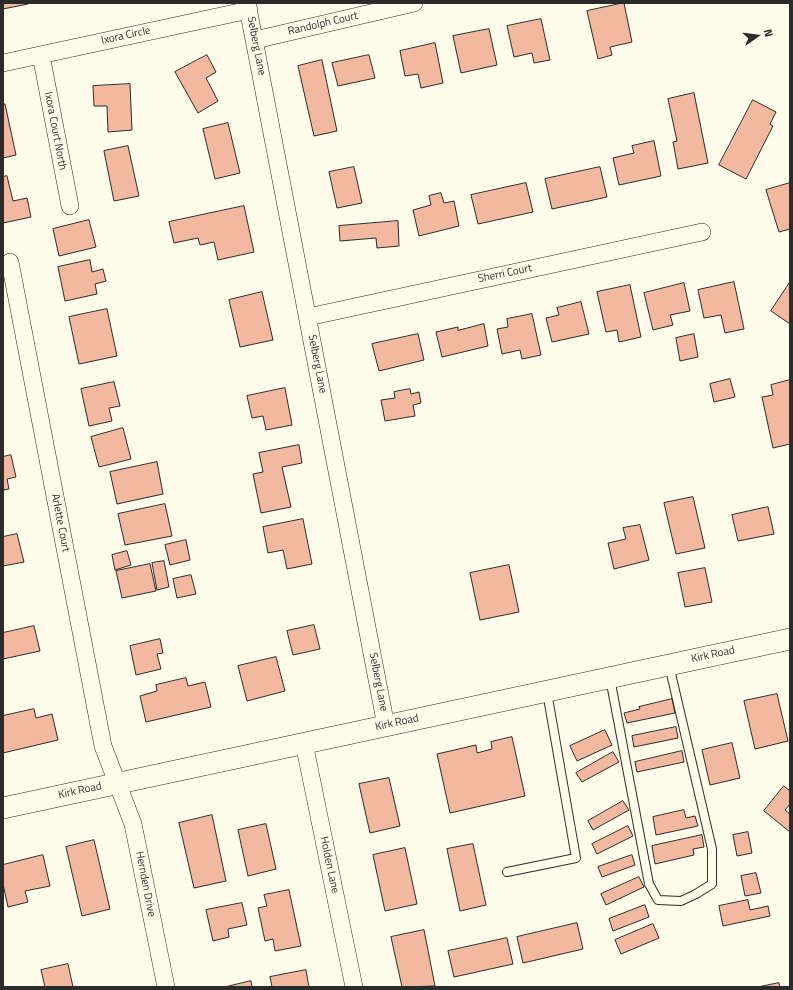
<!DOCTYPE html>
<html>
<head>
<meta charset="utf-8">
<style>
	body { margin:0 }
	#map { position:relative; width:793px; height:990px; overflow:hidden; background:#fdfbea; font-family:"Titillium Web",sans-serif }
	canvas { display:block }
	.frame { position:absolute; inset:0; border:4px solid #2b2b2b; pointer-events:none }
	.north { position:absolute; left:737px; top:16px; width:40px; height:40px; -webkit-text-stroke:3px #fdfbea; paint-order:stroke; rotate:76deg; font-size:11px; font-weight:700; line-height:16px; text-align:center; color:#2b2b2b }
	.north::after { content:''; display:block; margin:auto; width:14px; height:18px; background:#2b2b2b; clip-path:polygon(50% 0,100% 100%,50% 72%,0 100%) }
</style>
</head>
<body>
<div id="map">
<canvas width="793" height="990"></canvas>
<div class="frame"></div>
<div class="north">N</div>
</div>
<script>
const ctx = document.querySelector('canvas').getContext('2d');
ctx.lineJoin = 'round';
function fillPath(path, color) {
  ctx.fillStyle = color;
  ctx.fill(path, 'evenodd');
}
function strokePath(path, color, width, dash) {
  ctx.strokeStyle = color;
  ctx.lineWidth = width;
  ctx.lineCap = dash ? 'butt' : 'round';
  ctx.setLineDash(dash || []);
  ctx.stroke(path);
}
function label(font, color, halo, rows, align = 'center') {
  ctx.font = font + ' "Titillium Web",sans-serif';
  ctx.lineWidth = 3;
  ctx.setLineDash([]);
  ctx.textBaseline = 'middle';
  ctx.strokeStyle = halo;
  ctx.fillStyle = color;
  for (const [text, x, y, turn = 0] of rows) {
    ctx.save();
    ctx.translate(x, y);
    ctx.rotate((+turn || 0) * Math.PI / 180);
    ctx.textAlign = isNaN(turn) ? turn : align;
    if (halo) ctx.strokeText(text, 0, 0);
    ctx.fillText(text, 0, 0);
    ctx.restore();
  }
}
const building = new Path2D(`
	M 3,3 L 27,3 L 28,4 L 3,9 Z
	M 624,3 L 632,42 L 610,47 L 612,55 L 598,59 L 587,11 Z
	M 541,19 L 550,60 L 534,63 L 532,53 L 514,57 L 507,26 Z
	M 489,29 L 497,65 L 461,73 L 453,36 Z
	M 435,43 L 443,83 L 421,88 L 418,74 L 405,76 L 400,51 Z
	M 207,55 L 216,72 L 206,78 L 218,101 L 198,113 L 175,72 Z
	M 369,55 L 375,78 L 338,86 L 332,63 Z
	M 322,60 L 337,131 L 314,136 L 298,66 Z
	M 130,84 L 132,130 L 108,132 L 107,106 L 94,106 L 93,86 Z
	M 694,93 L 708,163 L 678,169 L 673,142 L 677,141 L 668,99 Z
	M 753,100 L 776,112 L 770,124 L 773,126 L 746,179 L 719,165 Z
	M 3,104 L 5,104 L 16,155 L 3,158 Z
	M 228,123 L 240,173 L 215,179 L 203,129 Z
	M 654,141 L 661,176 L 619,185 L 613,158 L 634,153 L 632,146 Z
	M 128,146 L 139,196 L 114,201 L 104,151 Z
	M 354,167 L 362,203 L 337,208 L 329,172 Z
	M 600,167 L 607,197 L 552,209 L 545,179 Z
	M 7,176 L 13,201 L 27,198 L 31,217 L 3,223 L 3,177 Z
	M 526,183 L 533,212 L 478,224 L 471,195 Z
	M 790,183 L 790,229 L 779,232 L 766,190 Z
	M 441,193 L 444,203 L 454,201 L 459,226 L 419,236 L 413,210 L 431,205 L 429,196 Z
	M 244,206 L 254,252 L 218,260 L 214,242 L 200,245 L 198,238 L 174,243 L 169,222 Z
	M 89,220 L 96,247 L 59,256 L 53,229 Z
	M 398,221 L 399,246 L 377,248 L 376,238 L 340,241 L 339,226 Z
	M 90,260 L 92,272 L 103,269 L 106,281 L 95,284 L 97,294 L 65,301 L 58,267 Z
	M 734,282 L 744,329 L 725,333 L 721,315 L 704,318 L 698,290 Z
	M 790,282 L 790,324 L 771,311 Z
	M 684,283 L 690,311 L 670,315 L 673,325 L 653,330 L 644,293 Z
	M 630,285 L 641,337 L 619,342 L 617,330 L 606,332 L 597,292 Z
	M 262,292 L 273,340 L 240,347 L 229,300 Z
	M 581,302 L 589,334 L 552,342 L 546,318 L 559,315 L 557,308 Z
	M 107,309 L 117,356 L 79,364 L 69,317 Z
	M 532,314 L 541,355 L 522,359 L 520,350 L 502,354 L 497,329 L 508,327 L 507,319 Z
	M 484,324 L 488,346 L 442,357 L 436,332 L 458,327 L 458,330 Z
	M 418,334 L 424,360 L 379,371 L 372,344 Z
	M 694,334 L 698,357 L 680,361 L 676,338 Z
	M 730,379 L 735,397 L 714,402 L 710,384 Z
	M 790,380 L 790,444 L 773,448 L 762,397 L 773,395 L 771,385 Z
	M 114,382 L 120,406 L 109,408 L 112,421 L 89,426 L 81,389 Z
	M 285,388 L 292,425 L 266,430 L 263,416 L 252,418 L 247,396 Z
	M 410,389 L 411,394 L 419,392 L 421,403 L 413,405 L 415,416 L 385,421 L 381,400 L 395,398 L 394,392 Z
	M 123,428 L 131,459 L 99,467 L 91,437 Z
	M 299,445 L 302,463 L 282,467 L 291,507 L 261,513 L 253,474 L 263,472 L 259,453 Z
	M 11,455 L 16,477 L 7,479 L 9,489 L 3,490 L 3,457 Z
	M 157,462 L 163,494 L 117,504 L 110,472 Z
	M 693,497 L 705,548 L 676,554 L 664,503 Z
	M 165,504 L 172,536 L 125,545 L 118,514 Z
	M 768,507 L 774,534 L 738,541 L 732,515 Z
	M 303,519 L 312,564 L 287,569 L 283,550 L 268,553 L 263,527 Z
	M 640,525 L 649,560 L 614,569 L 608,543 L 626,539 L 623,528 Z
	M 17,534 L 24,562 L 3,566 L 3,537 Z
	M 186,540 L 190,560 L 170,565 L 165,545 Z
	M 127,551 L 131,565 L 115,570 L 112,555 Z
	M 164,561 L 169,587 L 157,590 L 152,563 Z
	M 150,564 L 156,591 L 122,598 L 116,571 Z
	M 509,565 L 519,612 L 480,620 L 470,573 Z
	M 705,568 L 712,602 L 685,607 L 678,573 Z
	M 191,575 L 196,594 L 177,598 L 173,579 Z
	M 314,625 L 320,649 L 293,655 L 287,631 Z
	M 34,626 L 40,651 L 3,659 L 3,633 Z
	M 160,639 L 163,653 L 157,654 L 161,669 L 136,675 L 130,646 Z
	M 276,657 L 285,691 L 247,701 L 238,666 Z
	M 186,678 L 188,686 L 205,682 L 211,707 L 146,722 L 140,696 L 157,691 L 156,685 Z
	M 777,694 L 788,741 L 755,749 L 744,701 Z
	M 672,699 L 675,713 L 627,723 L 624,713 L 640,709 L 639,707 Z
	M 34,709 L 36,718 L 52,714 L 58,740 L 3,753 L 3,716 Z
	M 676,727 L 678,738 L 634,747 L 632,736 Z
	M 605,730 L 612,745 L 577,761 L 570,746 Z
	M 512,737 L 525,796 L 450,813 L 437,754 L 476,745 L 477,753 L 492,749 L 491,742 Z
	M 732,743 L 740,778 L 710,785 L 702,750 Z
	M 682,751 L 684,762 L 637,772 L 635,762 Z
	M 613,752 L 619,762 L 582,782 L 576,773 Z
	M 389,778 L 400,826 L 370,833 L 359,784 Z
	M 784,786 L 790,791 L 790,804 L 785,810 L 790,814 L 790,832 L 764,811 Z
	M 623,801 L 629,810 L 593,830 L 588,821 Z
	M 684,810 L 686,818 L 695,816 L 698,826 L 656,835 L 653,817 Z
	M 212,815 L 226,881 L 194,888 L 179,823 Z
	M 266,824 L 276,869 L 248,876 L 238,830 Z
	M 628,826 L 633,836 L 597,854 L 592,844 Z
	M 748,832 L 752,853 L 737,856 L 733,835 Z
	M 702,835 L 704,847 L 693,849 L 694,855 L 655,864 L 652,846 Z
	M 94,840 L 110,909 L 82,916 L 66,847 Z
	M 473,844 L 486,905 L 460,911 L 447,849 Z
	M 405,848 L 417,904 L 385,911 L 373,855 Z
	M 43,855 L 50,886 L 25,891 L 28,902 L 8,907 L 3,884 L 3,865 Z
	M 632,855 L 635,865 L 602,877 L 598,867 Z
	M 756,873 L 761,893 L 745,896 L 741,876 Z
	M 639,877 L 644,887 L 606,905 L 601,894 Z
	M 289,890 L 301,946 L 275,951 L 273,939 L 265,941 L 258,908 L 267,906 L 264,895 Z
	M 748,900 L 750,910 L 768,906 L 770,916 L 723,926 L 719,906 Z
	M 242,903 L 247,925 L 228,929 L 229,937 L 213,941 L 206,910 Z
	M 645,905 L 649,917 L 613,931 L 609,919 Z
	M 577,923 L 583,949 L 523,963 L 517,937 Z
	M 653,924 L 659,938 L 621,954 L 615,940 Z
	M 424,930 L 435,986 L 402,987 L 391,937 Z
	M 507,938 L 513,964 L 454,977 L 448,951 Z
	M 68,964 L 73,987 L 45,987 L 41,970 Z
	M 306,970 L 309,987 L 272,987 L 270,977 Z
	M 251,981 L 252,987 L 225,987 Z
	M 779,983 L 780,987 L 758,987 Z`);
const service = new Path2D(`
	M 610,678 L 649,884 L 658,900 L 681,901 L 696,894 L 712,884 L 712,849 L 669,665
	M 507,872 L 576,858 L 547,692`);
const minor = new Path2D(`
	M 247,3 L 386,726
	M 255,40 L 414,3
	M 41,55 L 70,206
	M 3,63 L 249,10
	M 10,262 L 103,746 L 133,824 L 166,987
	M 308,317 L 702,232
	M 304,743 L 354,987`);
const tertiary = new Path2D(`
	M 3,808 L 790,639`);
const streetNames = [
	["Randolph Court",323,24,-13],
	["Ixora Circle",126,36,-12],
	["Selberg Lane",256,46,79],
	["Ixora Court North",55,131,79],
	["Sherri Court",505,274,-12],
	["Selberg Lane",317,364,79],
	["Arlette Court",60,523,79],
	["Kirk Road",713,655,-12],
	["Selberg Lane",378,682,79],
	["Kirk Road",397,723,-12],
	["Kirk Road",80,791,-12],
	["Holden Lane",329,865,78],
	["Hernden Drive",145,884,79]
];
fillPath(building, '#f2b8a0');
strokePath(building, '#2b2b2b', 1);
strokePath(service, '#2b2b2b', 10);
strokePath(minor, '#2b2b2b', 18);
strokePath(tertiary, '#2b2b2b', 22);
strokePath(service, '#fdfbea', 8);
strokePath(minor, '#fdfbea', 17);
strokePath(tertiary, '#fdfbea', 21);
label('11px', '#2b2b2b', '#fdfbea', streetNames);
</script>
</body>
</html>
